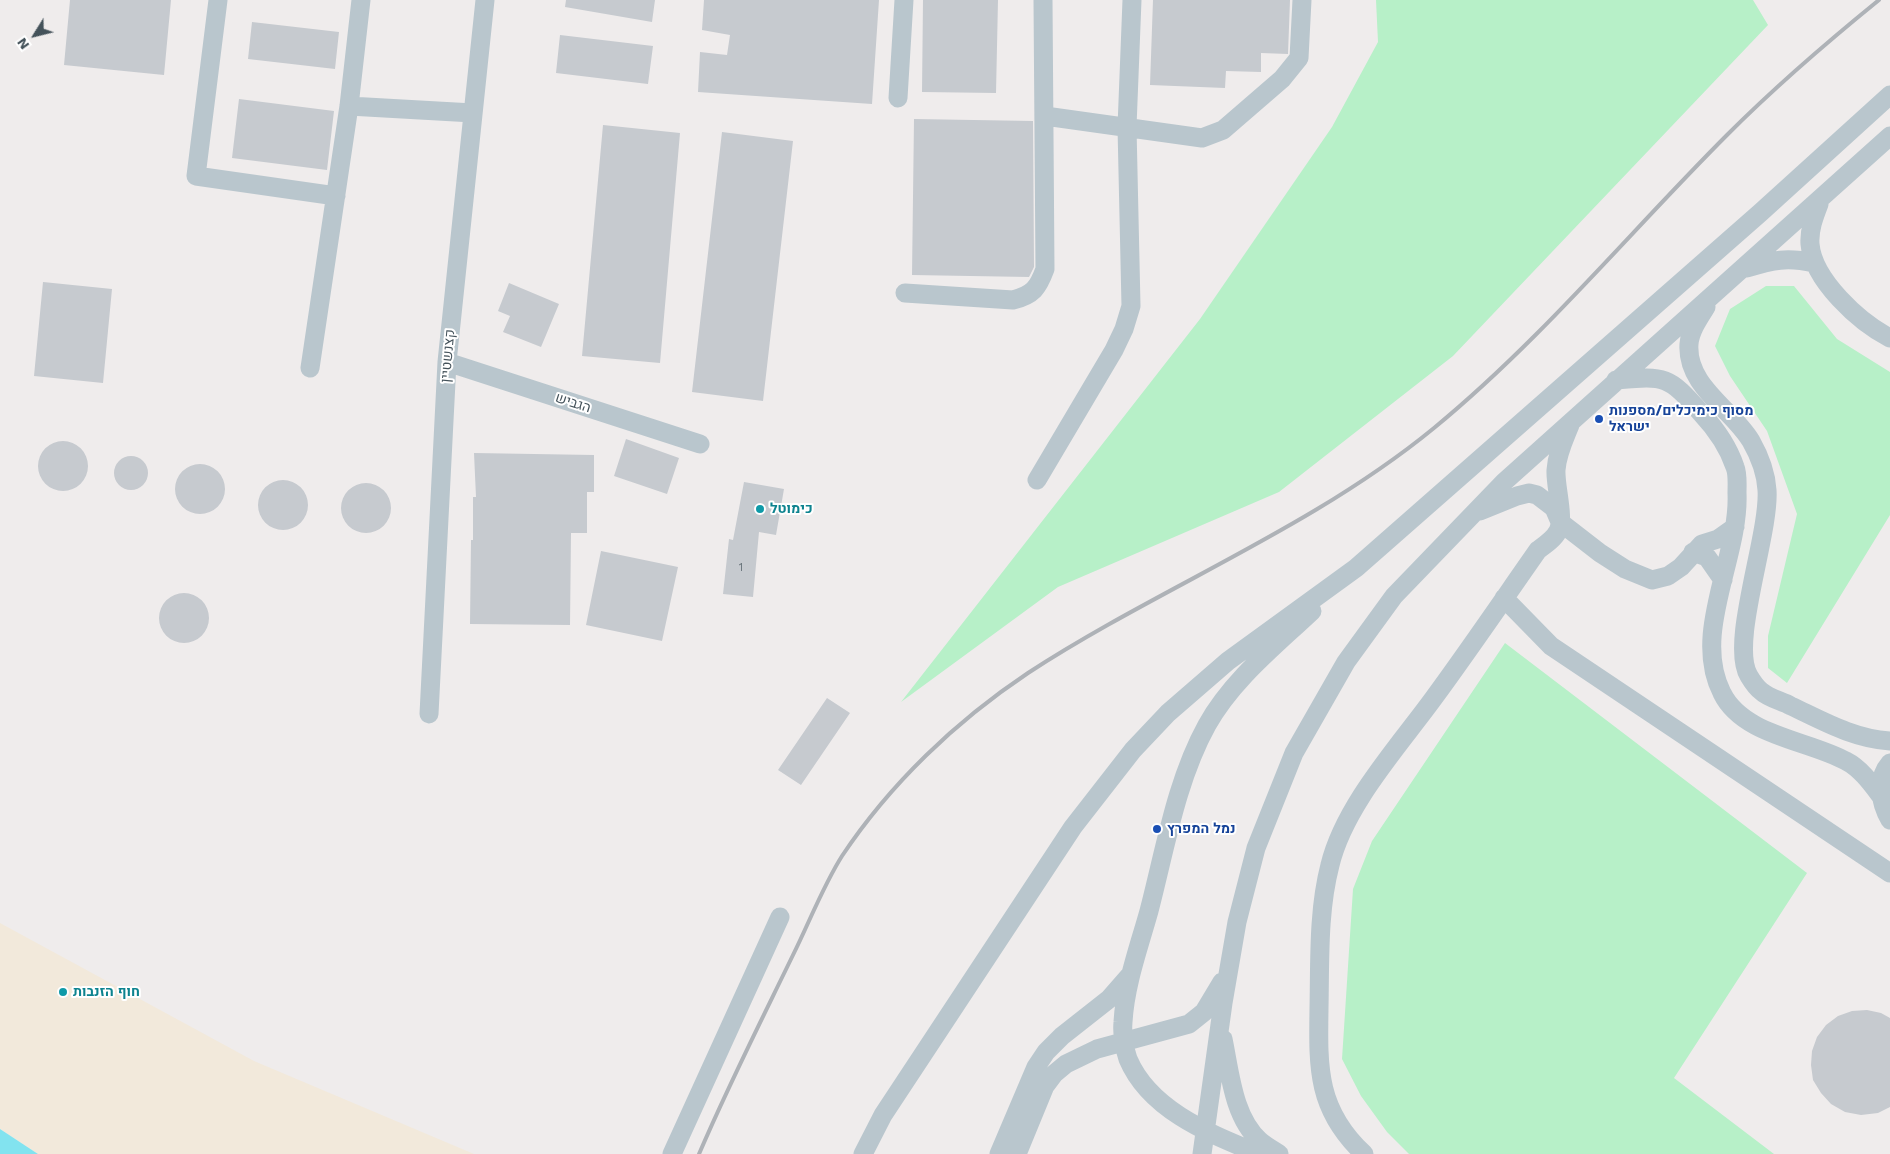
<!DOCTYPE html>
<html>
<head>
<meta charset="utf-8">
<style>
	body { margin:0 }
	#map { position:relative; width:1890px; height:1154px; overflow:hidden; background:#efecec; font-family:"Work Sans",sans-serif }
	canvas { display:block }
	.north { position:absolute; left:10px; top:10px; width:50px; height:50px; -webkit-text-stroke:4px #fff; paint-order:stroke; rotate:234deg; font-size:14px; font-weight:700; line-height:20px; text-align:center; color:#44525a }
	.north::after { content:''; display:block; margin:auto; width:18px; height:22px; background:#44525a; clip-path:polygon(50% 0,100% 100%,50% 72%,0 100%) }
</style>
</head>
<body>
<div id="map">
<canvas width="1890" height="1154"></canvas>
<div class="north">N</div>
</div>
<script>
const ctx = document.querySelector('canvas').getContext('2d');
ctx.lineJoin = 'round';
function fillPath(path, color) {
  ctx.fillStyle = color;
  ctx.fill(path, 'evenodd');
}
function strokePath(path, color, width, dash) {
  ctx.strokeStyle = color;
  ctx.lineWidth = width;
  ctx.lineCap = dash ? 'butt' : 'round';
  ctx.setLineDash(dash || []);
  ctx.stroke(path);
}
function label(font, color, halo, rows, align = 'center') {
  ctx.font = font + ' "Work Sans",Heebo,sans-serif';
  ctx.lineWidth = 4;
  ctx.setLineDash([]);
  ctx.textBaseline = 'middle';
  ctx.strokeStyle = halo;
  ctx.fillStyle = color;
  for (const [text, x, y, turn = 0] of rows) {
    ctx.save();
    ctx.translate(x, y);
    ctx.rotate((+turn || 0) * Math.PI / 180);
    ctx.textAlign = isNaN(turn) ? turn : align;
    if (halo) ctx.strokeText(text, 0, 0);
    ctx.fillText(text, 0, 0);
    ctx.restore();
  }
}
const green = new Path2D(`
	M 1376,0 L 1753,0 L 1768,25 L 1453,356 L 1279,492 L 1058,587 L 901,702 L 1200,319 L 1332,127 L 1378,42 Z
	M 1766,286 L 1794,286 L 1837,339 L 1890,372 L 1890,515 L 1787,683 L 1768,668 L 1768,636 L 1797,514 L 1767,431 L 1730,376 L 1715,346 L 1730,309 Z
	M 1505,643 L 1807,873 L 1674,1078 L 1774,1154 L 1409,1154 L 1387,1132 L 1361,1096 L 1342,1059 L 1353,889 L 1372,841 Z`);
const sand = new Path2D(`
	M 0,923 L 254,1061 L 474,1154 L 38,1154 L 0,1129 Z`);
const water = new Path2D(`
	M 0,1129 L 38,1154 L 0,1154 Z`);
const building = new Path2D(`
	M 70,0 L 171,0 L 164,75 L 64,65 Z
	M 566,0 L 655,0 L 652,22 L 565,7 Z
	M 704,0 L 879,0 L 872,104 L 698,92 L 700,52 L 727,55 L 730,35 L 702,30 Z
	M 923,0 L 998,0 L 996,93 L 922,92 Z
	M 1153,0 L 1290,0 L 1288,54 L 1261,53 L 1261,72 L 1226,71 L 1225,88 L 1150,85 Z
	M 252,22 L 339,32 L 335,69 L 248,59 Z
	M 560,35 L 653,46 L 648,84 L 556,73 Z
	M 239,99 L 334,111 L 327,170 L 232,158 Z
	M 914,119 L 1033,121 L 1034,267 L 1029,277 L 912,275 Z
	M 603,125 L 680,133 L 660,363 L 582,356 Z
	M 722,132 L 793,141 L 763,401 L 692,392 Z
	M 43,282 L 112,289 L 103,383 L 34,376 Z
	M 509,283 L 559,304 L 541,347 L 503,332 L 510,316 L 498,311 Z
	M 626,439 L 679,458 L 667,494 L 614,476 Z
	M38 466a25 25 0 1 1 50 0a25 25 0 1 1-50 0Z
	M 474,453 L 594,455 L 594,492 L 587,492 L 587,533 L 571,533 L 570,625 L 470,624 L 471,540 L 473,540 L 473,497 L 476,497 Z
	M114 473a17 17 0 1 1 34 0a17 17 0 1 1-34 0Z
	M175 489a25 25 0 1 1 50 0a25 25 0 1 1-50 0Z
	M258 505a25 25 0 1 1 50 0a25 25 0 1 1-50 0Z
	M 744,482 L 784,489 L 776,535 L 759,532 L 753,597 L 723,594 L 729,539 L 733,540 Z
	M341 508a25 25 0 1 1 50 0a25 25 0 1 1-50 0Z
	M 601,551 L 678,567 L 662,641 L 586,625 Z
	M159 618a25 25 0 1 1 50 0a25 25 0 1 1-50 0Z
	M 827,698 L 850,713 L 801,785 L 778,770 Z
	M 1867,1010 L 1881,1013 L 1890,1018 L 1890,1107 L 1878,1113 L 1861,1115 L 1845,1112 L 1831,1104 L 1821,1093 L 1813,1080 L 1811,1065 L 1812,1051 L 1817,1037 L 1826,1025 L 1838,1016 L 1852,1011 Z`);
const minor = new Path2D(`
	M 218,0 L 196,176 L 336,196
	M 898,98 L 904,0
	M 349,106 L 473,113
	M 1045,116 L 1202,138 L 1223,130 L 1282,79 L 1299,58 L 1302,0
	M 1819,204 C 1814,217 1809,230 1810,244 C 1813,280 1859,322 1890,338
	M 1747,268 C 1773,260 1787,257 1814,263
	M 905,293 L 1013,300 C 1033,295 1038,288 1045,269 L 1043,0
	M 1706,307 C 1699,318 1690,331 1689,344 C 1686,386 1732,409 1751,441 C 1759,455 1766,473 1767,490 C 1770,534 1729,644 1749,676 C 1752,681 1757,688 1761,691 C 1768,698 1782,701 1791,706 C 1823,721 1854,739 1890,741
	M 447,362 L 700,444
	M 310,368 L 349,106 L 361,0
	M 1616,380 C 1665,376 1668,375 1701,413 C 1716,429 1728,446 1735,467 C 1738,474 1737,485 1737,493 C 1740,557 1691,633 1722,693 C 1743,736 1808,740 1846,761 C 1860,768 1871,783 1880,795
	M 1037,480 L 1114,350 L 1124,329 L 1131,306 L 1127,127 L 1132,0
	M 1480,511 L 1517,496 L 1529,493 L 1537,495 L 1554,508 L 1560,522 L 1600,553 L 1625,569 L 1652,580 L 1668,576 L 1681,567 L 1702,544 L 1718,539 L 1735,527
	M 1693,552 L 1707,557 L 1723,580
	M 1504,598 L 1551,646 L 1890,873
	M 429,714 L 447,362 L 485,0
	M 1890,763 C 1876,779 1880,803 1890,820
	M 1223,1039 C 1230,1072 1233,1117 1260,1141 C 1266,1146 1273,1150 1279,1154
	M 672,1154 L 780,917
	M 863,1154 L 883,1115 L 1073,827 L 1133,750 L 1168,713 L 1228,661 L 1356,568 L 1760,213 L 1890,95
	M 999,1154 L 1036,1067 L 1046,1052 L 1062,1036 L 1109,999 L 1130,975
	M 1017,1154 L 1045,1086 L 1054,1074 L 1066,1064 L 1097,1049 L 1189,1024 L 1204,1012 L 1222,982
	M 1202,1154 L 1223,1003 L 1237,922 L 1256,848 L 1294,753 L 1346,662 L 1394,596 L 1504,482 L 1890,136
	M 1259,1154 C 1211,1134 1150,1111 1128,1059 C 1124,1047 1122,1034 1123,1022 C 1125,985 1139,947 1149,911 C 1165,850 1176,781 1207,725 C 1232,680 1275,646 1312,611
	M 1364,1154 C 1317,1110 1318,1069 1319,1008 C 1320,961 1318,911 1330,865 C 1344,806 1398,747 1433,699 C 1469,650 1503,600 1538,550 C 1545,545 1554,539 1558,531 C 1565,518 1555,486 1556,470 C 1557,454 1564,440 1570,425`);
const rail = new Path2D(`
	M 699,1154 C 728,1086 761,1021 793,955 C 809,923 823,886 842,856 C 890,784 956,721 1028,673 C 1160,587 1311,529 1434,428 C 1541,340 1629,233 1727,135 C 1775,87 1826,43 1879,0`);
const markers = [
	[1599,419,5,"#1a4fb4"],
	[760,509,5,"#0f9aa8"],
	[1157,829,5,"#1a4fb4"],
	[63,992,5,"#0f9aa8"]
];
const numberNames = [
	["1",741,568]
];
const streetNames = [
	["קצנשטיין",448,356,-85],
	["הגביש",573,403,18]
];
const transitNames = [
	["מסוף כימיכלים/מספנות",1609,411],
	["ישראל",1609,427],
	["נמל המפרץ",1167,829]
];
const cultureNames = [
	["כימוטל",770,509],
	["חוף הזנבות",73,992]
];
fillPath(green, '#b7f0c8');
fillPath(sand, '#f2e9db');
fillPath(water, '#82e3ef');
fillPath(building, '#c6cacf');
strokePath(minor, '#b9c6cd', 19);
strokePath(rail, '#aeb2b7', 4);
for (const [x, y, r, color] of markers) {
  const dot = new Path2D();
  dot.arc(x, y, r, 0, 2 * Math.PI);
  ctx.fillStyle = color;
  ctx.fill(dot);
  strokePath(dot, '#fff', 2);
}
label('11px', '#647077', null, numberNames);
label('14px', '#44525a', '#fff', streetNames);
label('bold 14px', '#164399', '#fff', transitNames, 'left');
label('bold 14px', '#0d838f', '#fff', cultureNames, 'left');
</script>
</body>
</html>
